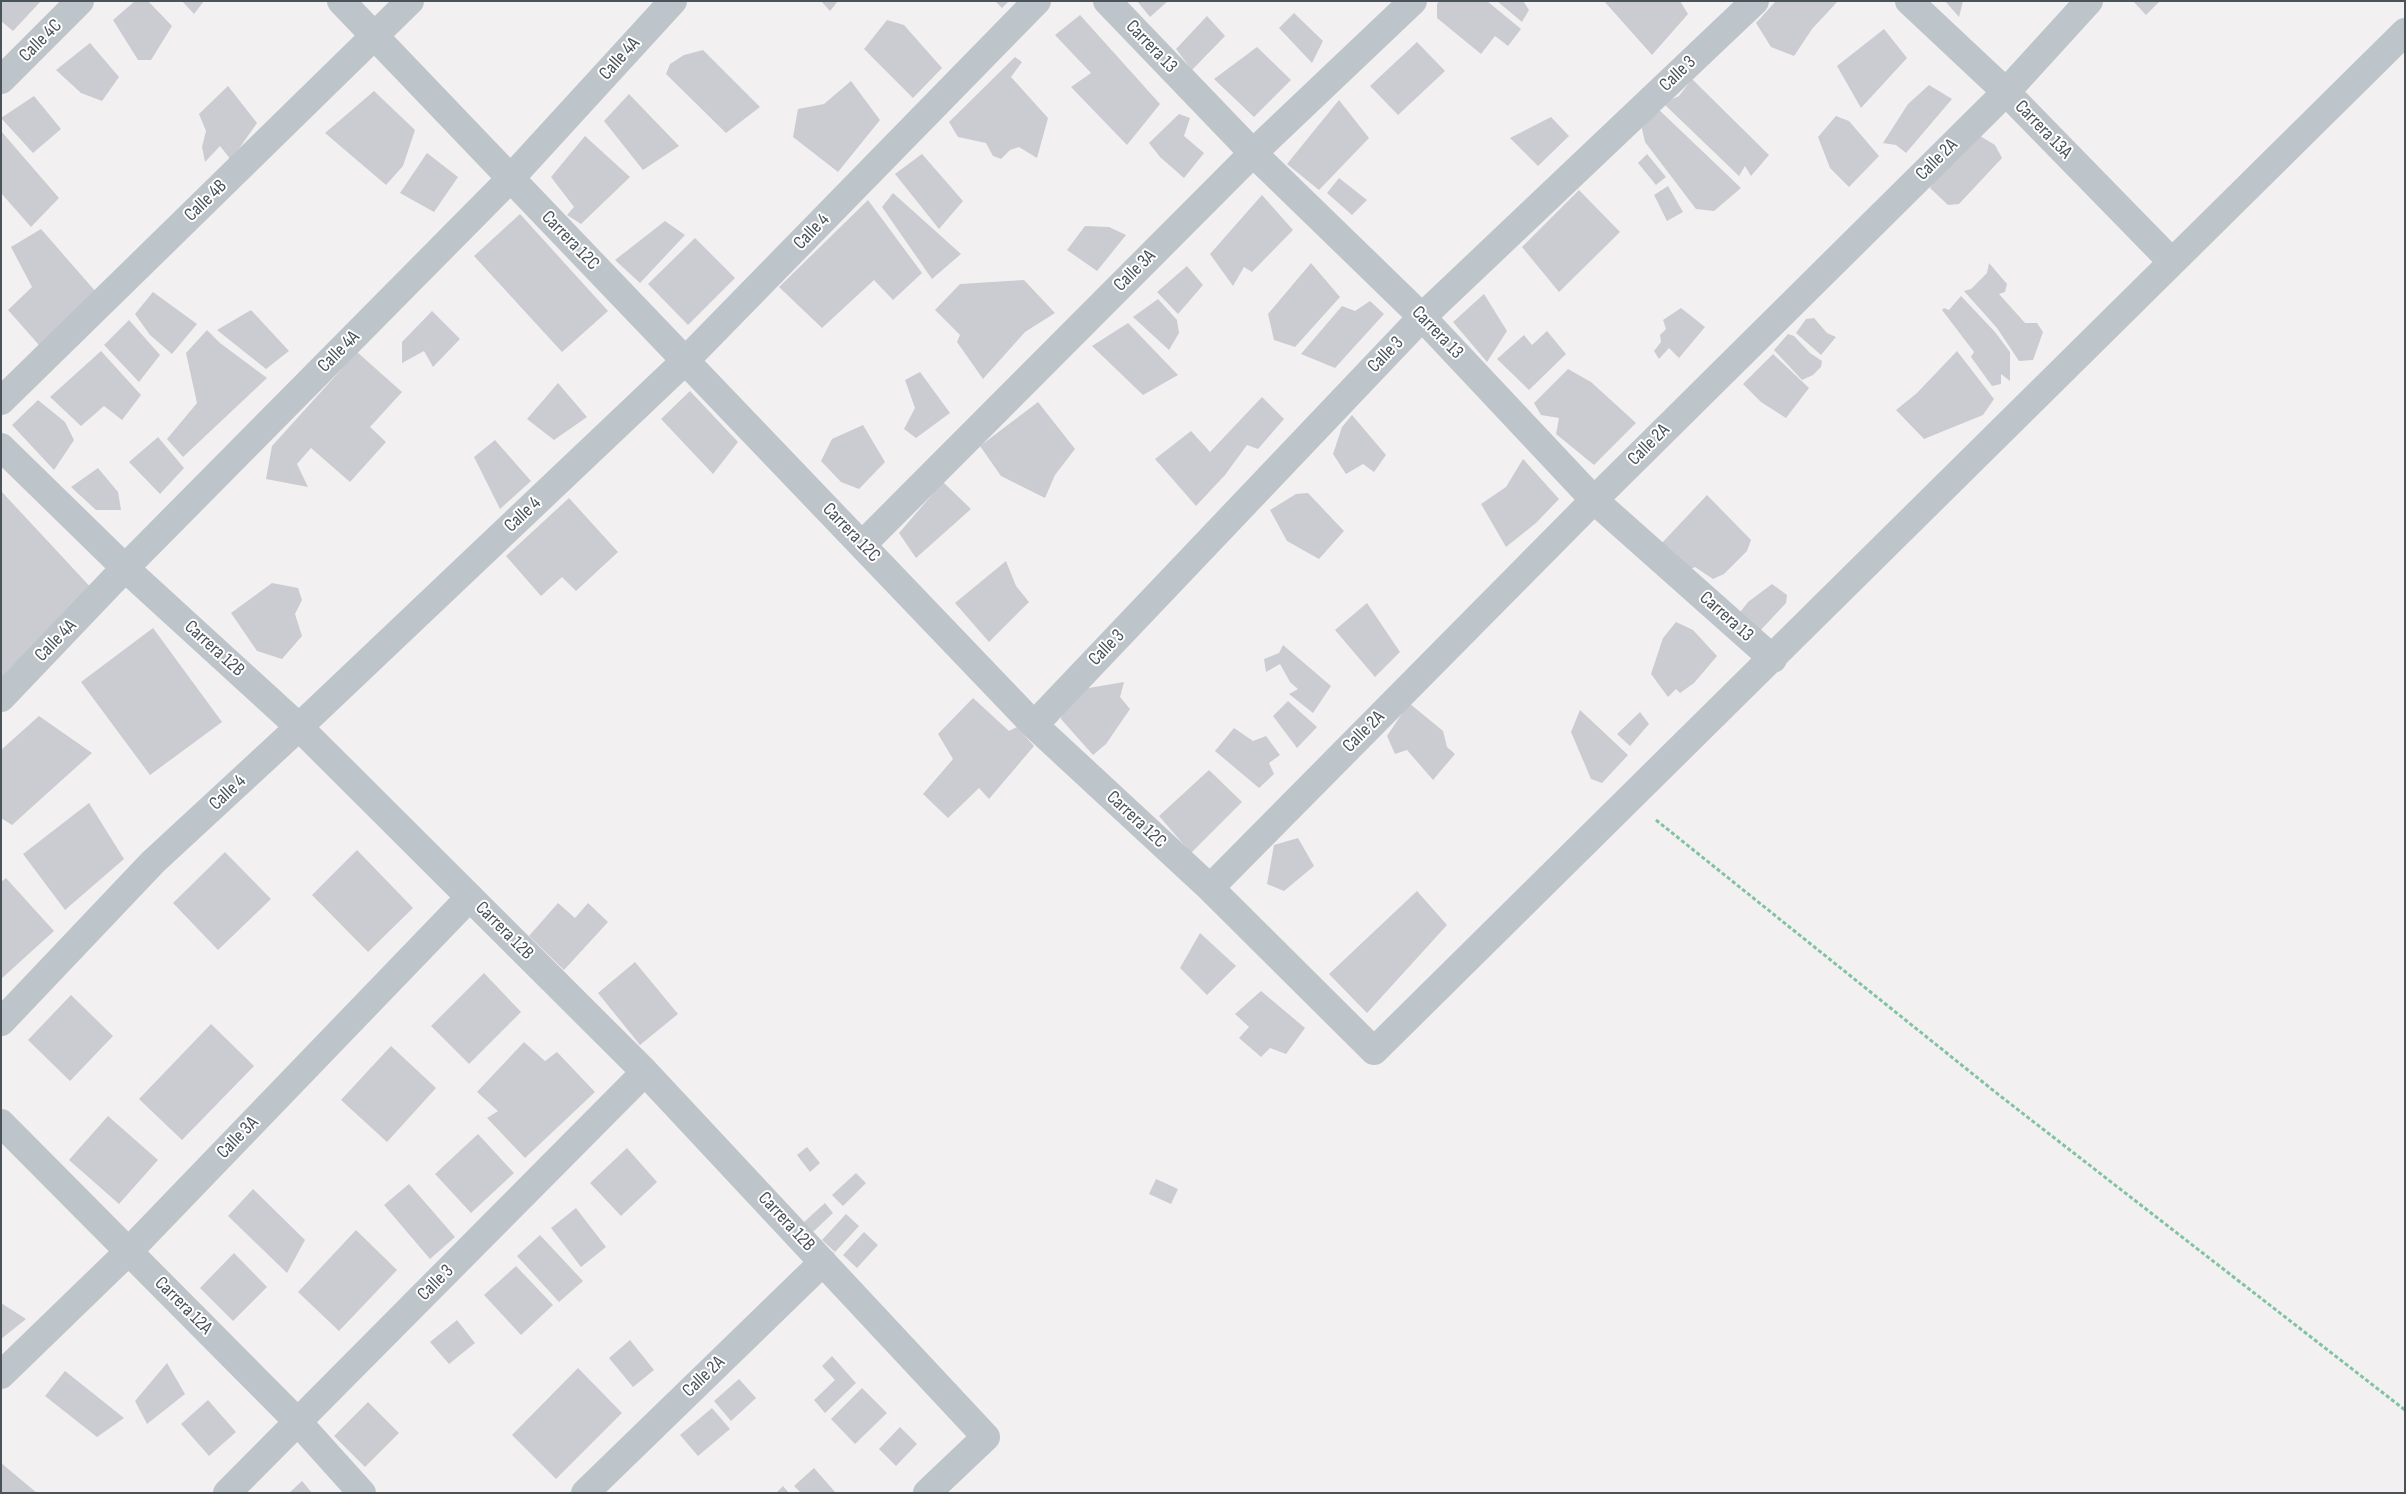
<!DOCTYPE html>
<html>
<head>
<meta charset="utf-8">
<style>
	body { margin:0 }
	#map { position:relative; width:2406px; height:1494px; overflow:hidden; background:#f2f0f0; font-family:"Sofia Sans Condensed",sans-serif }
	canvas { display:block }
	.frame { position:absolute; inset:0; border:2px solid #4a535a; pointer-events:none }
</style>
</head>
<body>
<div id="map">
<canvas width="2406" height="1494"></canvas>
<div class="frame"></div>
</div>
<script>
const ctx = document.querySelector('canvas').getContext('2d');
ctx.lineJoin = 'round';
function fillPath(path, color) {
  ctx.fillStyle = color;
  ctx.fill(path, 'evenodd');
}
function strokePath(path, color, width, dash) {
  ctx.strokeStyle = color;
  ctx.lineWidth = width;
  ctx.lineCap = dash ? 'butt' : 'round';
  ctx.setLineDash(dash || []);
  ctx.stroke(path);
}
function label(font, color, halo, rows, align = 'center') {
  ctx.font = font + ' "Sofia Sans Condensed",sans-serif';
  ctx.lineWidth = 4;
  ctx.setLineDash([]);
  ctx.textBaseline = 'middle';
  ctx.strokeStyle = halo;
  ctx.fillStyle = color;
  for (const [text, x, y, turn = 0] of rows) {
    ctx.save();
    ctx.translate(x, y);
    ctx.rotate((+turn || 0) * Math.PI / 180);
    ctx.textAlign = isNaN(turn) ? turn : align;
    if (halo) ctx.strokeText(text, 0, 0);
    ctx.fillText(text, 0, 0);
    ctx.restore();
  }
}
const building = new Path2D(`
	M 1,1 L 41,1 L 13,31 L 1,21 Z
	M 135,1 L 148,1 L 172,26 L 151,60 L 138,60 L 113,20 Z
	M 182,1 L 204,1 L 194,14 Z
	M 821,1 L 838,1 L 830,11 Z
	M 995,1 L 1009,1 L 1002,8 Z
	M 1137,1 L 1168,1 L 1150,17 Z
	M 1439,1 L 1487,1 L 1521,29 L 1508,46 L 1495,36 L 1481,54 L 1437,18 L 1437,4 Z
	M 1497,1 L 1523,1 L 1529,10 L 1522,22 Z
	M 1604,1 L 1680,1 L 1688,14 L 1652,55 Z
	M 1776,1 L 1838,1 L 1812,29 L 1794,56 L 1771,47 L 1756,23 Z
	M 1945,1 L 1963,1 L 1959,17 Z
	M 2133,1 L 2160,1 L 2146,15 Z
	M 1294,13 L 1323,41 L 1312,63 L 1279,28 Z
	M 1080,15 L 1160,104 L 1127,145 L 1071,87 L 1091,73 L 1055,35 Z
	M 1207,16 L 1225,36 L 1192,70 L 1176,49 Z
	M 887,20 L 904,25 L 942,68 L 913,98 L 864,49 Z
	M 1884,29 L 1907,58 L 1861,108 L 1837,66 Z
	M 1417,42 L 1445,71 L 1398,115 L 1370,86 Z
	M 90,43 L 119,77 L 102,101 L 81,93 L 56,70 Z
	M 1257,47 L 1291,80 L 1254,117 L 1214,79 Z
	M 703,50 L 760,107 L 726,133 L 666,74 L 670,64 L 684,55 Z
	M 1015,57 L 1022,62 L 1011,77 L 1048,118 L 1037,158 L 1019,147 L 1010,150 L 1001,159 L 993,156 L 986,143 L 958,137 L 949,122 Z
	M 1692,79 L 1769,155 L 1751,176 L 1745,166 L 1739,176 L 1663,103 L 1679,96 Z
	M 851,81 L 880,120 L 838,172 L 793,137 L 798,109 L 824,104 Z
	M 1929,85 L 1952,99 L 1906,153 L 1896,145 L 1883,143 L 1908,104 Z
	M 228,86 L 257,123 L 231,160 L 220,146 L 205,162 L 202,147 L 206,131 L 199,114 Z
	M 374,91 L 415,130 L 403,166 L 386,185 L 325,133 Z
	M 629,94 L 679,146 L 643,170 L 604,121 Z
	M 34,96 L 61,129 L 33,153 L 1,118 Z
	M 1339,100 L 1369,138 L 1319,190 L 1287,164 Z
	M 1656,107 L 1741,188 L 1714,211 L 1696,209 L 1645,142 L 1640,120 Z
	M 1179,114 L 1190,118 L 1184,136 L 1204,153 L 1184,178 L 1160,157 L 1149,143 Z
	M 1836,116 L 1849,121 L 1879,156 L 1849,187 L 1830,168 L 1818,137 Z
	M 1551,117 L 1569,136 L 1538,166 L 1510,138 Z
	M 1,131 L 59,198 L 31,227 L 1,193 Z
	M 585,136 L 630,177 L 581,224 L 567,215 L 574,207 L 551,177 Z
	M 1980,136 L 1995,145 L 2002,158 L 1959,204 L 1948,205 L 1930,188 L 1933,183 Z
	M 427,153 L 458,177 L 434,212 L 400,193 Z
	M 922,154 L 963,201 L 939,229 L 895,174 Z
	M 1647,154 L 1666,177 L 1656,185 L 1638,163 Z
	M 1339,178 L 1367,200 L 1352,215 L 1327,193 Z
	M 1668,186 L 1683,212 L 1667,221 L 1654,195 Z
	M 1579,190 L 1620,232 L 1559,292 L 1522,247 Z
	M 893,193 L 961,254 L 932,279 L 882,207 Z
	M 1262,195 L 1293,230 L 1252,272 L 1244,267 L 1233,286 L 1210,254 Z
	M 868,200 L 922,273 L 893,300 L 874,280 L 822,328 L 779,287 Z
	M 520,214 L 608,311 L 562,352 L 474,256 Z
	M 665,221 L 685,235 L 640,283 L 615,260 Z
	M 1085,226 L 1109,227 L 1126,235 L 1097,271 L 1067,250 Z
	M 41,229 L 96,292 L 39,345 L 8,310 L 32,287 L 11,247 Z
	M 695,238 L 735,278 L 688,325 L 648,284 Z
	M 1311,263 L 1340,297 L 1295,347 L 1274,340 L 1268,314 Z
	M 1989,263 L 2007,284 L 2005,292 L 1999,294 L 2025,323 L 2037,323 L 2043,332 L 2033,360 L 2019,361 L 1997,328 L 1964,291 L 1971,289 L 1987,273 Z
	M 1187,266 L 1203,285 L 1178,314 L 1157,292 Z
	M 1024,280 L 1055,313 L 1025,332 L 983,379 L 957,342 L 960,335 L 935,310 L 960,284 Z
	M 153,292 L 197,324 L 172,354 L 150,335 L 135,314 Z
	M 1484,294 L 1507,331 L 1487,362 L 1453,322 Z
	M 1961,296 L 1995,332 L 2010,352 L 2010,381 L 2001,374 L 2001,384 L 1992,386 L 1971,357 L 1974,352 L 1942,310 L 1944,308 L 1949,310 Z
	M 1158,299 L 1177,320 L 1179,333 L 1169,350 L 1133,317 Z
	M 1370,301 L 1384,314 L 1335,368 L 1301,354 L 1342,306 L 1355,311 Z
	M 1681,308 L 1705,327 L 1679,358 L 1669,348 L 1659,359 L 1654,351 L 1661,342 L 1660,335 L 1666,329 L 1663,320 Z
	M 251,310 L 289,351 L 266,369 L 217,330 Z
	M 432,311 L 460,339 L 433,367 L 424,351 L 402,363 L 402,342 Z
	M 1814,318 L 1827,333 L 1836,337 L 1821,355 L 1796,333 L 1806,319 Z
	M 129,320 L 160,355 L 139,382 L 104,345 Z
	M 1128,323 L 1178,375 L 1143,395 L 1092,346 Z
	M 207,330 L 220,343 L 267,378 L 183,457 L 167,439 L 197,403 L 186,353 Z
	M 1547,331 L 1566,354 L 1529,390 L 1497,359 L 1524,335 L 1532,345 Z
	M 1788,334 L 1794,336 L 1810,353 L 1822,361 L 1821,367 L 1813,375 L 1802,380 L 1774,350 Z
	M 101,351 L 141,395 L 122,420 L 104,406 L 81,426 L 50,397 Z
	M 1957,351 L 1994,399 L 1983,415 L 1924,439 L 1896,410 L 1917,393 Z
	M 357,352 L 402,392 L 370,427 L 386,442 L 350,482 L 311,448 L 297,464 L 308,487 L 266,479 L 272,446 Z
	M 1773,354 L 1809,388 L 1786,418 L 1761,402 L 1743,384 Z
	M 1568,369 L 1591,382 L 1636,423 L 1594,465 L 1556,434 L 1559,418 L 1541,415 L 1534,403 Z
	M 920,372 L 950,413 L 916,438 L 904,429 L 915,408 L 905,380 Z
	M 558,383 L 587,417 L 554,440 L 527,419 Z
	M 690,391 L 738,442 L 713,474 L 661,419 Z
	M 1262,397 L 1284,419 L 1258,449 L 1247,445 L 1225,475 L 1196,506 L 1155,459 L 1191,431 L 1210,452 Z
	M 38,400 L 65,422 L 74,440 L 54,470 L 12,425 Z
	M 1038,402 L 1075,449 L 1055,475 L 1045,498 L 1001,476 L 980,446 Z
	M 1352,415 L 1386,455 L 1374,472 L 1363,464 L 1346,474 L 1333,454 L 1342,427 Z
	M 863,425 L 885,462 L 859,489 L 841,482 L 821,461 L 832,439 Z
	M 158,437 L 184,468 L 160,494 L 129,462 Z
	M 495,440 L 531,481 L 500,509 L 474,457 Z
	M 1523,459 L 1559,499 L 1536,523 L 1506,547 L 1481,504 L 1506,487 Z
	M 98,468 L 118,492 L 121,510 L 96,510 L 71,487 Z
	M 943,482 L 971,509 L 916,558 L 899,533 Z
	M 1,491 L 96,593 L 1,681 Z
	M 1308,493 L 1344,531 L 1319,559 L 1287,541 L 1270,510 L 1296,494 Z
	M 1707,495 L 1751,540 L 1747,551 L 1724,574 L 1713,579 L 1695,567 L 1689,570 L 1661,544 Z
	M 569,498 L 618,552 L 576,591 L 562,577 L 541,596 L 506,556 Z
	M 1006,561 L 1016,586 L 1029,602 L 989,642 L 955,603 Z
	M 272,583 L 298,588 L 302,600 L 295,614 L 302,636 L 282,659 L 257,651 L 231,613 Z
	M 1772,584 L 1787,595 L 1786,603 L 1759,632 L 1738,615 L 1748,602 Z
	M 1367,603 L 1400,652 L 1375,677 L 1335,630 Z
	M 1676,622 L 1693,630 L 1717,656 L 1694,683 L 1680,693 L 1676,689 L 1668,697 L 1651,674 L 1663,638 Z
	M 153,628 L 222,722 L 150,775 L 81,682 Z
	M 1283,645 L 1331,686 L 1313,713 L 1289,694 L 1298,689 L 1290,682 L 1280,664 L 1266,672 L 1264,659 L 1279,653 Z
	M 1124,682 L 1120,697 L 1130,709 L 1106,744 L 1093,755 L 1061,719 L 1065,692 Z
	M 973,698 L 1009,731 L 1017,727 L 1034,746 L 989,799 L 979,788 L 948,818 L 923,794 L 953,759 L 938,734 Z
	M 1288,701 L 1317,727 L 1297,748 L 1273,716 Z
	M 1409,703 L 1443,731 L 1447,747 L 1455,754 L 1433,780 L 1407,750 L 1395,754 L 1387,736 Z
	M 1580,710 L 1628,755 L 1602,783 L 1591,779 L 1571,732 Z
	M 1640,712 L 1649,724 L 1630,746 L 1617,734 Z
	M 39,716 L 92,753 L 12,825 L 1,818 L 1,750 Z
	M 1234,728 L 1253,741 L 1266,736 L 1280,755 L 1269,763 L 1274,774 L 1259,788 L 1215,751 Z
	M 1209,770 L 1242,802 L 1191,853 L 1159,816 Z
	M 89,803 L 124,859 L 65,910 L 23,854 Z
	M 1298,838 L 1314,866 L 1284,891 L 1267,884 L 1274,845 Z
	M 357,850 L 413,908 L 368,952 L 312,895 Z
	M 225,852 L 271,899 L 218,950 L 173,903 Z
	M 6,878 L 54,931 L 1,979 L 1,882 Z
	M 1417,891 L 1447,925 L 1367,1013 L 1329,974 Z
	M 558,903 L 575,918 L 588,903 L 608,922 L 564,970 L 529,936 Z
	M 1200,933 L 1236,966 L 1207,995 L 1180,968 Z
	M 635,962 L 678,1014 L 640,1045 L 598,993 Z
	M 484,973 L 521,1012 L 469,1064 L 431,1026 Z
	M 1261,991 L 1305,1028 L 1286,1054 L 1270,1048 L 1261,1057 L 1239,1038 L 1249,1027 L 1235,1014 Z
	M 71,995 L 113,1036 L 70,1081 L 28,1040 Z
	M 211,1024 L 254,1066 L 182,1140 L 139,1099 Z
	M 524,1042 L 545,1061 L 557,1052 L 595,1092 L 525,1158 L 487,1118 L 498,1111 L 477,1092 Z
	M 391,1046 L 436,1088 L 387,1142 L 341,1100 Z
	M 108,1116 L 158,1160 L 119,1204 L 69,1160 Z
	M 478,1134 L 514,1173 L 471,1213 L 435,1174 Z
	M 807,1147 L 820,1163 L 810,1172 L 797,1155 Z
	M 627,1148 L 657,1182 L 621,1216 L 590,1183 Z
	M 856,1173 L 866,1183 L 843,1206 L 832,1195 Z
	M 1156,1179 L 1178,1189 L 1171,1204 L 1149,1194 Z
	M 409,1184 L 455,1237 L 430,1259 L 384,1205 Z
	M 253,1189 L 305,1240 L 287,1273 L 228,1216 Z
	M 825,1203 L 833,1213 L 813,1232 L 804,1222 Z
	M 576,1208 L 606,1247 L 581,1267 L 551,1228 Z
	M 846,1214 L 859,1226 L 835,1252 L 822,1240 Z
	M 356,1230 L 397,1270 L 339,1331 L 298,1292 Z
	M 864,1232 L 878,1245 L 857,1268 L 843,1255 Z
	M 540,1235 L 583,1281 L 559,1302 L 517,1256 Z
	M 234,1253 L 267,1287 L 233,1321 L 200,1288 Z
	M 516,1266 L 553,1305 L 521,1335 L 484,1295 Z
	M 1,1303 L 26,1319 L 1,1339 Z
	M 457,1320 L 475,1343 L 449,1364 L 430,1342 Z
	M 630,1340 L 654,1370 L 633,1387 L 609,1358 Z
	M 832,1356 L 856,1383 L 825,1413 L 814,1400 L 835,1380 L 822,1366 Z
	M 167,1363 L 185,1394 L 147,1424 L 135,1401 Z
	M 578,1368 L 622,1413 L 556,1479 L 512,1435 Z
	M 65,1371 L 124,1418 L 97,1437 L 45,1396 Z
	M 739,1379 L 756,1398 L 731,1421 L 714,1401 Z
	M 862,1388 L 887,1413 L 855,1444 L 831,1419 Z
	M 208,1400 L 236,1432 L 209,1456 L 181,1424 Z
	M 368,1402 L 399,1433 L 365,1467 L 334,1436 Z
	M 712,1408 L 730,1429 L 698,1456 L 680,1435 Z
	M 900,1427 L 917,1444 L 896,1466 L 879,1449 Z
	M 1,1463 L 37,1493 L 1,1493 Z
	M 814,1468 L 836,1493 L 801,1493 L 794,1486 Z
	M 302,1481 L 312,1493 L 289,1493 Z
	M 783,1486 L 789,1493 L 776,1493 Z`);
const path = new Path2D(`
	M 1656,820 L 1999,1095 L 2405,1410`);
const street = new Path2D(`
	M 341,1 L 1034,725 L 1210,888 L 1374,1051 L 2405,32
	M 1107,1 L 1253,153 L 1422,317 L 1594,500 L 1773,659
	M 1909,1 L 2006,92 L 2172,262
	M 1,80 L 80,1
	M 1,401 L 410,1
	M 1,447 L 125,568 L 299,727 L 645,1072 L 986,1437 L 927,1493
	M 862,545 L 1253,153 L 1413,1
	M 1,698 L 125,568 L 510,179 L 673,1
	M 1034,725 L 1422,317 L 1755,1
	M 1210,888 L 1594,500 L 2006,92 L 2089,1
	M 1,1022 L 153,862 L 299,727 L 686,360 L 1037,1
	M 1,1123 L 298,1422 L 362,1493
	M 1,1375 L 129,1251 L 470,897
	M 227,1493 L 645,1072
	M 585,1493 L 823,1262`);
const streetNames = [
	["Calle 4C",41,41,-45],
	["Carrera 13",1151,47,46],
	["Calle 4A",620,59,-48],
	["Calle 3",1678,74,-44],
	["Carrera 13A",2043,130,46],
	["Calle 2A",1937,160,-45],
	["Calle 4B",206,201,-44],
	["Calle 4",812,232,-46],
	["Carrera 12C",570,241,46],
	["Calle 3A",1135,271,-45],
	["Carrera 13",1437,333,46],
	["Calle 4A",339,352,-45],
	["Calle 3",1386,355,-46],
	["Calle 2A",1649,445,-45],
	["Calle 4",523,515,-43],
	["Carrera 12C",851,533,46],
	["Carrera 13",1726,617,42],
	["Calle 4A",56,641,-46],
	["Calle 3",1107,648,-46],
	["Carrera 12B",214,649,42],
	["Calle 2A",1364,732,-45],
	["Calle 4",228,793,-43],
	["Carrera 12C",1136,820,43],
	["Carrera 12B",504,931,45],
	["Calle 3A",238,1138,-46],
	["Carrera 12B",786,1222,47],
	["Calle 3",436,1283,-45],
	["Carrera 12A",183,1306,45],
	["Calle 2A",704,1377,-44]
];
fillPath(building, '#cbccd1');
strokePath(path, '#80c3a0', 3, [4, 2.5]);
strokePath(street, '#bdc4ca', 28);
label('19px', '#4a535a', '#fff', streetNames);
</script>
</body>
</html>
